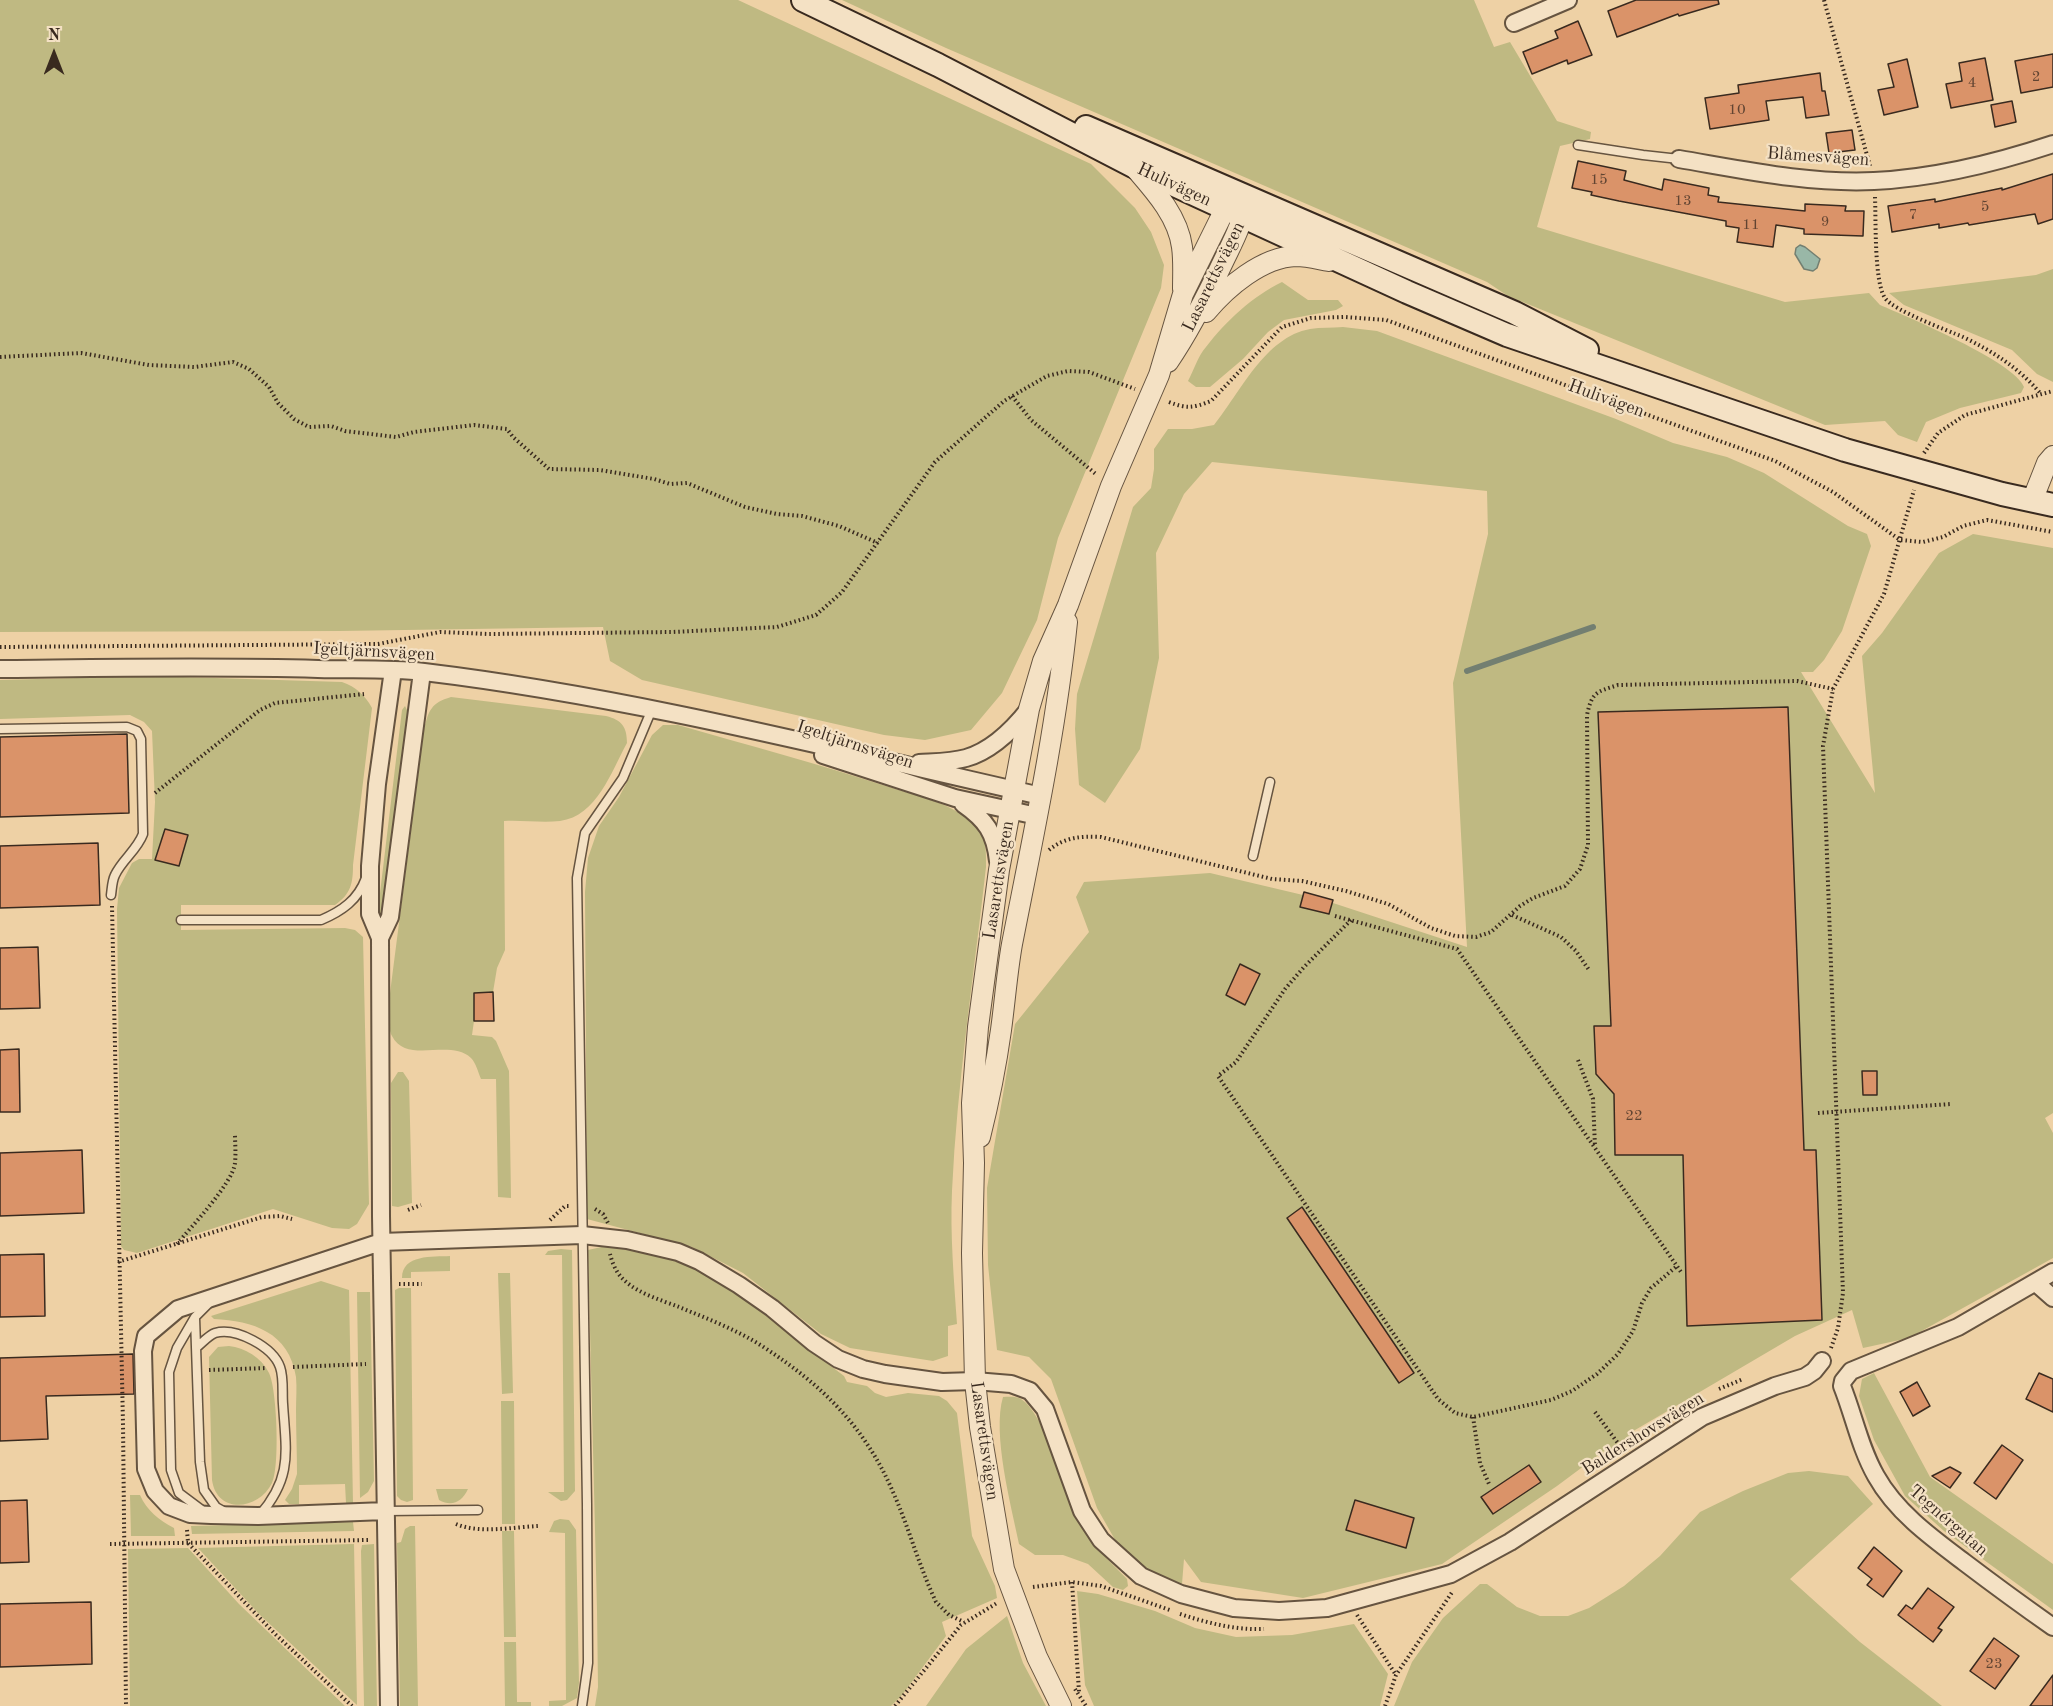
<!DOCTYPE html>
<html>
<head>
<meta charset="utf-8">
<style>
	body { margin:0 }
	#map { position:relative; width:2053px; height:1706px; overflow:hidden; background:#eed1a5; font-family:"Old Standard TT",serif }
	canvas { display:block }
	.north { position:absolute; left:24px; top:24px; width:60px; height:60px; -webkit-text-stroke:4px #f4e1c4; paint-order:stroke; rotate:0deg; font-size:16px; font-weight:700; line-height:24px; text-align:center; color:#392a1f }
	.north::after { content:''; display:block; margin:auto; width:21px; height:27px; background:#392a1f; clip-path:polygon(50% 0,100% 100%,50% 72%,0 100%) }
</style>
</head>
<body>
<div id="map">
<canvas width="2053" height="1706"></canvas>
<div class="north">N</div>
</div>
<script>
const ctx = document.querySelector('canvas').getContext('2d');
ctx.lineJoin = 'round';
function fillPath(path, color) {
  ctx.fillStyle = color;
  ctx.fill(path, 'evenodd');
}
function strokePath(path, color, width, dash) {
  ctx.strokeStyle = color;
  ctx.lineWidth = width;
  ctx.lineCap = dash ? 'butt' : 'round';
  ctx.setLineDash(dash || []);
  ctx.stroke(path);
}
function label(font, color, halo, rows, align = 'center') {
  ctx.font = font + ' "Old Standard TT",serif';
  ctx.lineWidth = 4.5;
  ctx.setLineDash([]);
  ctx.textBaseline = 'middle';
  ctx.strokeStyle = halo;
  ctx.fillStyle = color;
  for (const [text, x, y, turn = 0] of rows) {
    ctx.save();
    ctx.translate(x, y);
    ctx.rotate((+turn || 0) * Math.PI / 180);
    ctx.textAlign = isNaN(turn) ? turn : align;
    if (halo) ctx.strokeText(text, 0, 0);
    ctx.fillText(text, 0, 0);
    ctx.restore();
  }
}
const green = new Path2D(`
	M 0,0 L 738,0 L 1091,164 L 1135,208 L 1151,232 L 1164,265 L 1161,288 L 1058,538 L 1037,620 L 1002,693 L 971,730 L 925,740 L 884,735 L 642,680 L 610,661 L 603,627 L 339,631 L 0,632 Z
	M 842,0 L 1474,0 L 1494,47 L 1510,42 L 1557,121 L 1591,132 L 1590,139 L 1560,146 L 1537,227 L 1785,302 L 1869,293 L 1880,305 C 1908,317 2015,362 2024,387 L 2021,393 L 1960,408 L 1926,422 L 1917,442 L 1898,435 L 1885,421 L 1825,425 L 1508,296 L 1487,282 L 946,48 Z
	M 2053,269 L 2053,382 L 2037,374 L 2012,350 L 1904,305 L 1889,293 L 2036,275 Z
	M 1282,282 L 1308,300 L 1338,300 L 1343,306 L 1336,310 L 1284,320 L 1268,332 L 1243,359 L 1210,387 L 1196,387 L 1188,381 C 1194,370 1198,356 1206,347 C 1226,321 1253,296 1282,282 Z
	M 1343,327 L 1377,331 L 1616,419 L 1673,443 L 1727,457 L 1764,473 L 1848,526 L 1867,534 L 1871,546 L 1842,631 L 1824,660 L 1813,672 L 1801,672 L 1875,793 L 1862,656 L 1882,633 L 1939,553 L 1973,534 L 2053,548 L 2053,1113 L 2045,1118 L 2053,1133 L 2053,1258 L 1909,1338 L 1863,1348 L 1852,1310 L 1795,1336 L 1630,1433 L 1633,1437 L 1607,1455 L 1604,1451 L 1557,1486 L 1442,1564 L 1303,1598 L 1201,1582 L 1184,1559 L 1182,1584 L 1145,1568 L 1118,1545 L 1097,1508 L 1051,1379 L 1029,1357 L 997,1350 L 988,1265 L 987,1188 L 1015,1024 L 1089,932 L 1076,897 L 1084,882 L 1210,873 L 1303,895 L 1304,892 L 1333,900 L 1333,903 L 1467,947 L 1453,683 L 1488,534 L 1487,491 L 1212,462 L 1184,494 L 1156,553 L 1159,658 L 1140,749 L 1105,803 L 1079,785 L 1075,729 L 1077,694 L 1133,507 L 1151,488 L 1154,469 L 1154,449 L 1168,429 L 1192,429 L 1214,425 C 1240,393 1265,337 1310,329 C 1321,327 1332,328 1343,327 Z
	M 152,676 L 342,682 C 356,687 365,695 372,708 L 353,865 C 353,883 351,894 335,905 L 181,905 L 181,930 L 345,928 L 355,930 L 363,937 L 369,1204 L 357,1224 L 349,1229 L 332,1228 L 273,1209 L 137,1253 L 124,1250 L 121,1246 L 117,909 L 119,888 L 132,863 L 139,859 L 152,859 L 155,802 L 152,731 L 144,722 L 130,715 L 0,719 L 0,680 Z
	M 451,697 L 606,716 C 622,720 627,727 627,743 C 611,772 597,816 560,821 C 542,823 522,820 504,821 L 505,950 L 497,968 L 493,992 L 474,993 L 474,1021 L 472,1035 L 492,1037 L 496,1041 L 509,1071 L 511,1198 L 498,1197 L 496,1079 L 481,1079 C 478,1072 476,1063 471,1058 C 449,1038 407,1065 392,1036 C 387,1028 390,1004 390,993 L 424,729 C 429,710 431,703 451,697 Z
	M 405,706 L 408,712 L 382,911 L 382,917 L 377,918 L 402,710 Z
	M 663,725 L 678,725 C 748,745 818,764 886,786 C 917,796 955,803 978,828 C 987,839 986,854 986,867 C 974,975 957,1083 952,1191 C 950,1235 954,1280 957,1324 L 948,1326 L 948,1356 L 933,1361 L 850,1348 L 821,1334 L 743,1273 L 692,1247 L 587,1219 L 585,892 L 588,858 L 599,826 L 619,797 L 652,735 Z
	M 398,1072 L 403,1072 L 409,1081 L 412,1203 L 398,1207 L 392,1206 L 391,1083 Z
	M 606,1246 C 638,1252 674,1256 703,1272 C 755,1299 797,1341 844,1376 L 847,1382 L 867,1386 L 875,1393 L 886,1397 L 908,1393 L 939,1396 L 947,1401 L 957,1413 L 972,1536 L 995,1586 L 997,1598 L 942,1622 L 946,1636 L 902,1695 L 891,1706 L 595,1706 L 598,1687 L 597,1610 L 588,1250 Z
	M 561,1249 L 572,1250 L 575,1491 L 567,1500 L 561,1501 L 548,1492 L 564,1492 L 562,1255 L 545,1255 L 548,1251 Z
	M 450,1256 L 450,1271 L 411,1272 L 411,1278 L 402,1278 C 402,1254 433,1257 450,1256 Z
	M 498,1273 L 510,1273 L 513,1393 L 502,1394 Z
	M 321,1281 L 349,1290 L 353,1503 L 346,1503 L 345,1484 L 299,1485 L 299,1504 L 289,1504 L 285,1500 L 292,1489 L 297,1474 C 297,1453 296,1431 296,1410 C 296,1399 297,1388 296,1377 C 289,1332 253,1321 214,1319 L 211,1316 Z
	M 399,1288 L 411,1288 L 413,1500 L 407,1502 L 401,1500 L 397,1496 L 395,1290 Z
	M 357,1292 L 370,1292 L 374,1481 L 368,1492 L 360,1498 Z
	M 229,1346 C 245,1348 261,1357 269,1373 C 277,1389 280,1467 272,1483 C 259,1510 217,1515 212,1480 L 209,1357 L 218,1347 Z
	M 1874,1373 L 1930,1477 L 2053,1564 L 2053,1610 L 1944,1531 L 1905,1496 L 1874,1440 L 1859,1396 L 1862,1379 Z
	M 1003,1397 C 1008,1397 1016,1396 1021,1399 C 1046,1415 1062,1486 1075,1515 C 1087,1540 1107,1559 1127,1579 L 1128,1586 L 1123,1590 L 1113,1587 L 1088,1564 L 1063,1555 L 1035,1555 L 1019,1544 C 1011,1505 992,1434 1003,1397 Z
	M 501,1401 L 514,1401 L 515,1524 L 502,1524 Z
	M 1809,1471 L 1848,1476 L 1873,1504 L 1790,1579 L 1860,1642 L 1942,1706 L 1394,1706 L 1412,1662 L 1443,1618 L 1480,1584 L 1487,1584 L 1517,1607 L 1540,1616 L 1568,1616 L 1589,1608 L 1624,1586 L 1660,1556 L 1700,1512 L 1743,1491 L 1788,1473 Z
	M 436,1489 L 468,1489 C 462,1502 452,1507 439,1500 Z
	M 130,1495 L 140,1495 C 147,1511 159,1520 174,1528 L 175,1536 L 131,1536 Z
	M 560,1519 L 569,1520 L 576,1530 L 579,1683 L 577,1698 L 562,1706 L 549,1706 L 549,1701 L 566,1700 L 565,1533 L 549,1532 L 554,1521 Z
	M 353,1522 L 354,1531 L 192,1534 L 191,1526 Z
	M 410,1526 L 415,1526 L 418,1706 L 400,1706 L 397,1543 L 401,1542 L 405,1529 Z
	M 502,1531 L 514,1531 L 516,1637 L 504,1637 Z
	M 354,1544 L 357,1705 L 260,1615 L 198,1548 Z
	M 374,1544 L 377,1706 L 364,1706 L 361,1551 L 362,1545 Z
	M 188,1548 L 239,1604 L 345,1706 L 130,1706 L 128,1549 Z
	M 1077,1591 L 1098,1594 L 1155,1611 L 1195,1628 L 1236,1637 L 1292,1635 L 1354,1624 L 1388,1674 L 1380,1706 L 1094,1706 L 1085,1685 Z
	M 1007,1616 L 1023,1663 L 1046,1706 L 926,1706 L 966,1649 Z
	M 504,1642 L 516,1642 L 517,1702 L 531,1702 L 531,1706 L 505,1706 Z`);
const water = new Path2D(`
	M 1800,245 L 1805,247 L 1820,259 L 1817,268 L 1813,271 L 1804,269 L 1795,254 L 1796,248 Z`);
const stream = new Path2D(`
	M 1467,671 L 1593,627`);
const building = new Path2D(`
	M 1636,0 L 1718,0 L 1719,4 L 1679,16 L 1678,14 L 1617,37 L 1608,11 Z
	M 1578,21 L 1592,55 L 1568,64 L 1567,60 L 1532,74 L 1523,52 L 1558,38 L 1555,31 Z
	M 2053,54 L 2053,87 L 2021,93 L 2015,61 Z
	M 1985,58 L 1993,100 L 1951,108 L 1946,84 L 1962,81 L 1959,63 Z
	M 1907,59 L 1918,107 L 1884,115 L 1878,90 L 1894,87 L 1888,64 Z
	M 1820,73 L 1822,91 L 1825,91 L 1829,115 L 1806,118 L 1803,97 L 1766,101 L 1769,120 L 1710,129 L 1705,98 L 1739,93 L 1738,85 Z
	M 2012,101 L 2016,122 L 1995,127 L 1991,105 Z
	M 1852,130 L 1855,150 L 1829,153 L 1826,133 Z
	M 1578,161 L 1626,171 L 1624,180 L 1662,190 L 1664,179 L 1709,188 L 1708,195 L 1719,197 L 1718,202 L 1805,211 L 1805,204 L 1846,206 L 1845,211 L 1864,211 L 1863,236 L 1804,234 L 1804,229 L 1776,225 L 1773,247 L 1737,242 L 1739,228 L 1726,226 L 1726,221 L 1619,201 L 1591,195 L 1592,192 L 1572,188 Z
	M 2053,174 L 2053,219 L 2038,224 L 2035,214 L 1969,225 L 1968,223 L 1939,228 L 1939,224 L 1892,232 L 1888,206 L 1935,199 L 1935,202 L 2002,188 L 2002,190 Z
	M 1788,707 L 1804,1150 L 1816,1150 L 1822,1320 L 1687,1326 L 1683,1155 L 1615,1155 L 1614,1094 L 1596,1074 L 1594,1026 L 1611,1026 L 1598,712 Z
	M 127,734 L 129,813 L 0,817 L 0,737 Z
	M 165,829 L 188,835 L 179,866 L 155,860 Z
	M 98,843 L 100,905 L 0,908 L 0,846 Z
	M 1304,892 L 1333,900 L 1329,914 L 1300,907 Z
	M 38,947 L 40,1008 L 0,1009 L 0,948 Z
	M 1240,964 L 1260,974 L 1245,1005 L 1226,995 Z
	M 493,992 L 494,1021 L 474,1021 L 474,993 Z
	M 19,1049 L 20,1112 L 0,1112 L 0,1050 Z
	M 1862,1071 L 1877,1071 L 1877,1095 L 1863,1095 Z
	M 82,1150 L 84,1213 L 0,1216 L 0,1153 Z
	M 1302,1207 L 1414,1373 L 1399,1383 L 1287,1218 Z
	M 44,1254 L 45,1316 L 0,1317 L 0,1255 Z
	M 133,1354 L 134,1394 L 46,1396 L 48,1439 L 0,1441 L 0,1358 Z
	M 2039,1373 L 2053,1379 L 2053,1412 L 2026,1399 Z
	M 1917,1382 L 1930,1406 L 1913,1416 L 1900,1392 Z
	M 2002,1445 L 2023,1460 L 1996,1499 L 1974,1483 Z
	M 1529,1465 L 1541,1482 L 1493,1514 L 1481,1497 Z
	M 1950,1467 L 1961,1473 L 1950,1488 L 1932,1476 Z
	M 27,1500 L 29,1562 L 0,1563 L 0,1501 Z
	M 1355,1500 L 1414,1518 L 1406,1548 L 1346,1530 Z
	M 1874,1547 L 1902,1571 L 1883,1597 L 1867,1585 L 1872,1579 L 1858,1568 Z
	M 1928,1588 L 1954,1607 L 1938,1628 L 1942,1630 L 1933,1642 L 1898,1615 L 1906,1605 L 1912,1609 Z
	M 91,1602 L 92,1664 L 0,1667 L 0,1604 Z
	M 1994,1638 L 2019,1656 L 1995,1689 L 1970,1671 Z
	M 2053,1675 L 2053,1706 L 2030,1706 Z`);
const path = new Path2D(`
	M 1824,0 L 1870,166
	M 1875,197 C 1876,219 1874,282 1885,298 C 1894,311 1947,330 1963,337 C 1994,352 2019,368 2041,394
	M 0,357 L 81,353 L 149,365 L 194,367 L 233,362 L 249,369 L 269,387 L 278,403 L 294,419 L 309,427 L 331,426 L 345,431 L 396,437 L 414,432 L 474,425 L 507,429 L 513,437 L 549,469 L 600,470 L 654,479 L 670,484 L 687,483 L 745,507 L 777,514 L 802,516 L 839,526 L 878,543
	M 1012,396 L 1031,420 L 1097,475
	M 1169,402 C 1187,409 1193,408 1211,401 L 1282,327 L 1311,318 L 1345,317 L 1386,320 L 1775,461 L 1833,492 L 1900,540 L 1923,542 L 1943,537 L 1963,526 L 1987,520 L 2053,532
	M 1924,453 L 1938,433 L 1965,415 L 2053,391
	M 0,647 L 378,644 L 440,632 L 489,634 L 672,632 L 777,627 L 816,615 L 842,592 L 935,462 L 1004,401 L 1047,376 L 1068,371 L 1089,372 L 1135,389
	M 155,793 L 260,710 L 275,703 L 364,694
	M 1049,850 C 1065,837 1081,836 1101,837 L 1272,879 L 1302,881 L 1346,891 L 1388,904 L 1431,928 L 1455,936 L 1476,937 L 1491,932 L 1520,906 L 1533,898 L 1565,886 L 1580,869 L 1588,845 L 1587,715 C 1592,692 1596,692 1618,685 L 1797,681 L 1833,689
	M 112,906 L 123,1424 L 126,1706
	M 1512,915 L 1561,937 L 1576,951 L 1589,970
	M 1335,916 L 1457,949 L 1681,1272
	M 1351,920 L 1304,967 L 1285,989 L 1236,1062 L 1218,1076 L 1438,1399 L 1455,1413 L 1473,1417 L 1551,1400 L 1572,1391 L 1597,1374 L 1618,1354 L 1633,1331 L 1642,1303 L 1651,1288 L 1677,1266
	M 1578,1060 L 1593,1099 L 1595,1147
	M 1818,1113 L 1951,1104
	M 595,1209 L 603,1214 L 608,1223
	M 408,1210 L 421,1205
	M 550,1220 L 565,1206 L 570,1206
	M 177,1244 C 191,1227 233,1183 235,1163 C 236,1153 235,1143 235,1134
	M 610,1254 C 612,1262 616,1272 622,1278 C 636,1293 661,1300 679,1307 C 708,1319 738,1330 765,1348 C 823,1386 865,1427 893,1492 C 909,1528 919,1566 936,1602 L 949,1615 L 964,1622
	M 118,1262 L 262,1217 L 280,1216 L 292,1219
	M 399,1284 L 422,1284
	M 1831,1348 L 1838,1328 L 1843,1293 L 1823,746 L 1833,689 L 1884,594 L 1914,490
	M 293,1367 L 366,1364
	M 209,1370 L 267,1368
	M 1719,1389 L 1743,1379
	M 1595,1412 L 1623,1450
	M 1473,1417 L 1480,1463 L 1489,1484
	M 456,1524 C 480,1534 513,1527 539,1526
	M 187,1530 L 188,1543 L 275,1634 L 352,1706
	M 110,1544 L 370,1540
	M 1072,1582 L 1079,1692
	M 1033,1587 L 1072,1582 L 1101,1586 L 1170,1610
	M 1180,1614 C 1208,1623 1234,1630 1264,1629
	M 1357,1615 L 1396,1675
	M 1075,1689 L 1086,1706
	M 895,1706 L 961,1625 L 997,1603
	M 1385,1706 L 1396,1675 L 1453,1591`);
const service = new Path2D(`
	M 1578,145 L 1643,155 L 1679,159
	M 0,729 L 127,727 L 137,731 L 141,739 L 143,834 C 137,850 122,860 115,875 C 112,881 112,888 111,895
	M 1253,856 L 1270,782
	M 181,920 L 321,920 C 342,911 358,900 366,878
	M 195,1318 L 200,1462 L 204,1490 L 216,1507 L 225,1512
	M 197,1347 C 202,1343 209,1335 215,1333 C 236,1327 273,1347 280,1367 C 284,1378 282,1393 283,1404 C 286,1452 293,1477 259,1516
	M 203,1511 L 179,1493 L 171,1470 L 169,1372 L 177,1348 L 195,1317 L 209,1303
	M 385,1511 L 478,1510
	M 582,1706 L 588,1663 L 587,1504 L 577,878 L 585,833 L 623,778 L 652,709`);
const minor = new Path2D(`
	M 1514,23 L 1568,0
	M 1679,159 C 1744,170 1809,184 1874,181 C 1935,178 1996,163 2053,144
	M 0,669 C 106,668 212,666 318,669 C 353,670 388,668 424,672 C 632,697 837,750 1041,796
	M 823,755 L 955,798 L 1037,816
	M 919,763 C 935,762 952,762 966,758 C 991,751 1014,728 1029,709
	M 963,804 C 986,820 995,833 998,861
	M 380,938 L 390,917 L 422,672
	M 2053,1272 L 1958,1327 L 1851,1371 L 1843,1381 L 1842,1386 C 1854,1416 1860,1448 1876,1476 C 1896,1512 1932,1538 1964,1562 C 1993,1584 2023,1606 2053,1627
	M 2036,1283 L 2053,1298
	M 385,1511 L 258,1516 L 211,1515 L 190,1514 L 169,1506 L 155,1491 L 146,1469 L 143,1351 L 146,1336 L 178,1309 L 381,1242 L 582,1235 L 627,1240 L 678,1252 L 699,1261 L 739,1285 L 772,1308 L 814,1343 L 838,1359 L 863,1369 L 885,1374 L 942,1382 L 975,1381 L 1011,1384 L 1030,1391 L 1045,1409 L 1082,1511 L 1101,1540 L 1141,1576 L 1181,1594 L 1234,1608 L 1279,1611 L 1327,1608 L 1451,1574 L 1510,1542 L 1702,1417 L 1775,1386 L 1805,1377 L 1814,1371 L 1822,1361
	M 389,1706 L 381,1216 L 380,938 L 370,914 L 370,866 L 377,784 L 393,670`);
const tertiary = new Path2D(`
	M 1135,168 C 1154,190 1178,216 1182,247 C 1184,261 1183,275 1183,289
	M 1206,312 C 1227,287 1262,257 1296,256 C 1307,256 1318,259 1329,261
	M 1168,362 C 1190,330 1207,296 1224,260 C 1233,241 1243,224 1244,204
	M 2032,501 L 2047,463 L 2053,456
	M 980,1137 C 989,1101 996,1066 1001,1030 C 1005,1001 1007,972 1012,944 C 1033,837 1056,730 1067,622
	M 1061,1706 L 1037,1657 L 1004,1569 L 980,1427 L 975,1381 L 972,1253 L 974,1163 L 972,1103 L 978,1027 L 999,870 L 1029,709 L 1043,661 L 1068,605 L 1111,486 L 1159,375 L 1183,294 L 1225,209 L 1238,200`);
const secondary = new Path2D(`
	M 803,0 L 938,65 L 1133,166 L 1407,292 L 1507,335 L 1845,450 L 2002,494 L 2053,505
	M 1086,127 L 1515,313 L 1587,350`);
const numberNames = [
	["2",2036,77],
	["4",1972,83],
	["10",1737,110],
	["15",1599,180],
	["13",1683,201],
	["5",1985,207],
	["7",1913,215],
	["9",1825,222],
	["11",1751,225],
	["22",1634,1116],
	["23",1994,1664]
];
const streetNames = [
	["Blåmesvägen",1818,157,4],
	["Hulivägen",1174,185,25],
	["Lasarettsvägen",1214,277,-64],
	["Hulivägen",1606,399,20],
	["Igeltjärnsvägen",374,652,3],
	["Igeltjärnsvägen",855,745,18],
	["Lasarettsvägen",999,880,-81],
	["Baldershovsvägen",1643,1434,-32],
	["Lasarettsvägen",984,1441,82],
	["Tegnérgatan",1948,1521,41]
];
fillPath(green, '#bfb982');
fillPath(water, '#99b7a7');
strokePath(water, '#737f71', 1.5);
strokePath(stream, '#737f71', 6);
fillPath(building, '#da9369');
strokePath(building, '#392a1f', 1.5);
strokePath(service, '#665440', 11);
strokePath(minor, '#665440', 20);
strokePath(tertiary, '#665440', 22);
strokePath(secondary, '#392a1f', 26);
strokePath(path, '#392a1f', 4, [1.5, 3]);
strokePath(service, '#f4e1c4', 8);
strokePath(minor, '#f4e1c4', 16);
strokePath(tertiary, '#f4e1c4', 20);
strokePath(secondary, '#f4e1c4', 22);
label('15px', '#614432', null, numberNames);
label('18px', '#392a1f', '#f4e1c4', streetNames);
</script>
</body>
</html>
